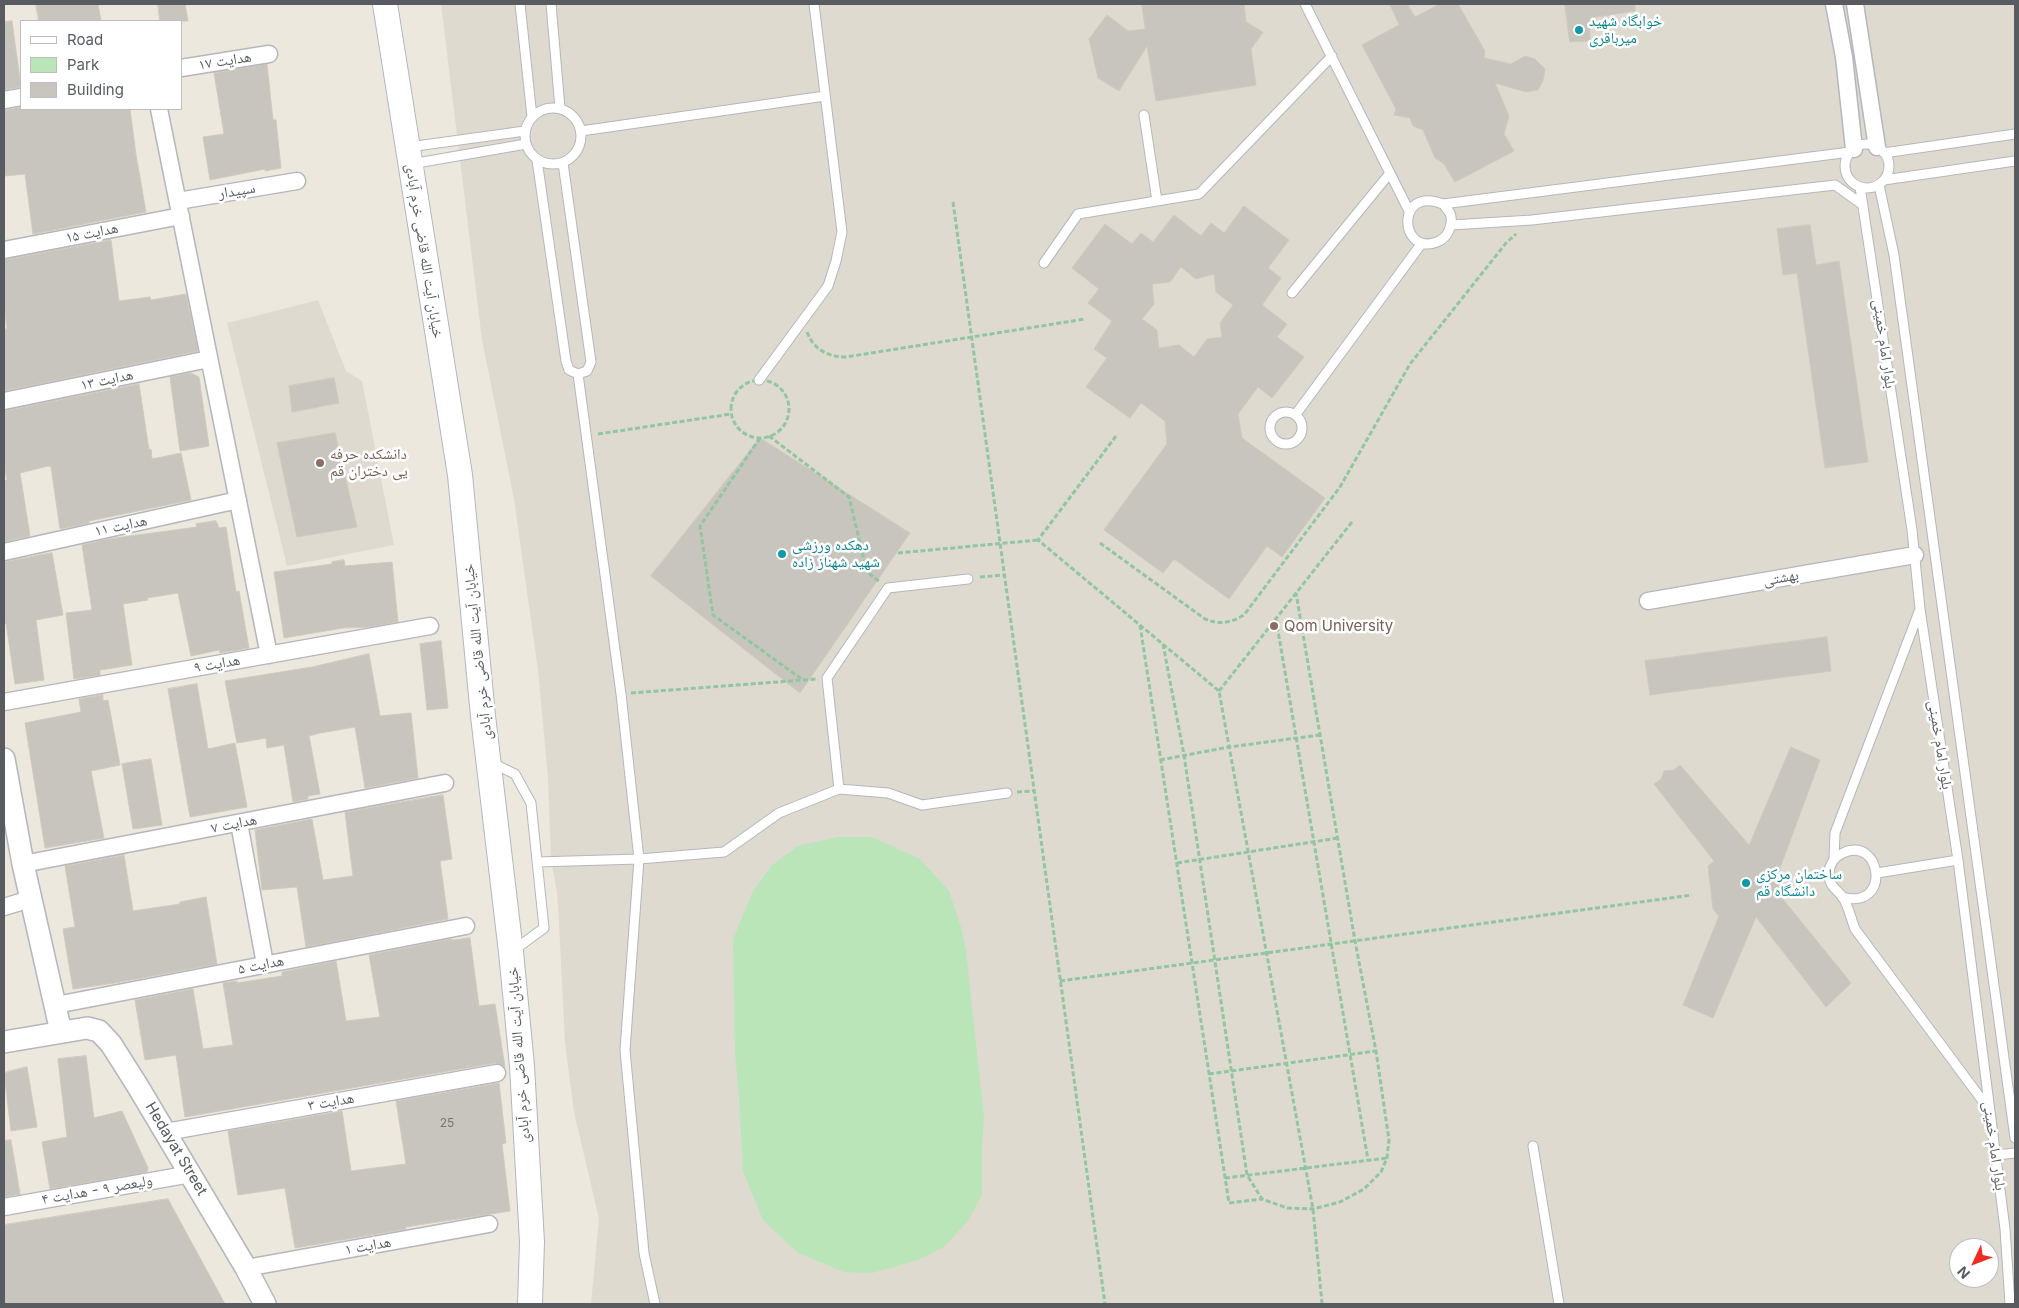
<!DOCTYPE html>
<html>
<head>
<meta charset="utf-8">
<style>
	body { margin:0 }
	#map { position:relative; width:2019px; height:1308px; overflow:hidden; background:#ece8de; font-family:Inter,sans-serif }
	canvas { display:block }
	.frame { position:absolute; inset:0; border:5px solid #585c60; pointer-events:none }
	.legend { position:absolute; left:20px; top:20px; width:162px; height:90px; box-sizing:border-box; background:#fff; border:1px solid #bcbebf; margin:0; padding:6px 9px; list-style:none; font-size:15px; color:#585c60 }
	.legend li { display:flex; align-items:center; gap:10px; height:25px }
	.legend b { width:25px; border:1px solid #bcbebf }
	.north { position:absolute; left:1949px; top:1238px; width:50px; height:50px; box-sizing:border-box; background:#fff; border:1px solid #bcbebf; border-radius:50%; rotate:227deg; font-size:14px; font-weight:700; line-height:20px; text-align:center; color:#585c60 }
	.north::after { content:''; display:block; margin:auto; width:18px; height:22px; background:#ee2d22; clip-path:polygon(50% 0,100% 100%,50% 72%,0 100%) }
</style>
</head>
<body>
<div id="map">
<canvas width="2019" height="1308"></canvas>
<div class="frame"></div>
<ul class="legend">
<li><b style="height:6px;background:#fff"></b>Road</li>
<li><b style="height:14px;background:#bae5b9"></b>Park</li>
<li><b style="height:14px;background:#c8c5be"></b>Building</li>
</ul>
<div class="north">N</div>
</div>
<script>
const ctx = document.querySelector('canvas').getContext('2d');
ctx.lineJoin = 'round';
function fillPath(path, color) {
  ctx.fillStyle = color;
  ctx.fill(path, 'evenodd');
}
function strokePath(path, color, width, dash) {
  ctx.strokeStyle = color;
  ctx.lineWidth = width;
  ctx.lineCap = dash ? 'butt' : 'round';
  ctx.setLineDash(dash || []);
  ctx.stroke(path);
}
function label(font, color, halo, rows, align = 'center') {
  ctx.font = font + ' Inter,"Noto Naskh Arabic",sans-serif';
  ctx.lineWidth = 5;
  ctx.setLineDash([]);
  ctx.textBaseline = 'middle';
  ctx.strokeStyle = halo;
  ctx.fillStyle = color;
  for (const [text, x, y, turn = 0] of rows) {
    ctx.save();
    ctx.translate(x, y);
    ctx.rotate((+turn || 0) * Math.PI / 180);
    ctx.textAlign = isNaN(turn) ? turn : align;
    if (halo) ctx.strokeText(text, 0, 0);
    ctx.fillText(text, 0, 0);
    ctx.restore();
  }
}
const education = new Path2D(`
	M 441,4 L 2015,4 L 2015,1304 L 591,1304 L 599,1219 L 574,1112 L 565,1043 L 559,923 L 557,892 L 551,860 L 548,778 L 538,670 L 514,499 L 482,340 ZM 1959,1248 L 1989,1248 L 1989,1278 L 1959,1278 Z
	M 318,300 L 346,371 L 362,381 L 394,545 L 287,566 L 227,323 Z`);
const green = new Path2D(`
	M 837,837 L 872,837 L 920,859 L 949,891 L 961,927 L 966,951 L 984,1117 L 982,1147 L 982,1194 L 968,1221 L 943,1248 L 915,1261 L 872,1273 L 844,1272 L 798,1253 L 763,1220 L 743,1171 L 739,1098 L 735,1052 L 733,939 L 753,891 L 771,866 L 798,846 Z`);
const building = new Path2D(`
	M 36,4 L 98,4 L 101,21 L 39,21 Z
	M 158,4 L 185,4 L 188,21 L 160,21 Z
	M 1142,4 L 1244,4 L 1246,22 L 1263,32 L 1251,49 L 1256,85 L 1156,101 L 1147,46 L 1119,91 L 1098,78 L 1089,39 L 1107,15 L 1128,31 L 1145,29 Z
	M 1390,4 L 1407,4 L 1415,17 L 1440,4 L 1458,4 L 1485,51 L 1484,58 L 1511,64 L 1525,56 L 1535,59 L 1545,69 L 1543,81 L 1538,90 L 1526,92 L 1495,83 L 1509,116 L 1504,134 L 1514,151 L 1455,182 L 1444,164 L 1435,158 L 1423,130 L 1413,126 L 1410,118 L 1394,115 L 1396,109 L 1362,45 L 1399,25 Z
	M 1565,4 L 1635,4 L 1635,11 L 1590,18 L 1590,41 L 1570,42 Z
	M 12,21 L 21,87 L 4,90 L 4,22 Z
	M 267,64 L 273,120 L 276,120 L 281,168 L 265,171 L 265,169 L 210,180 L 203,137 L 224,134 L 214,73 Z
	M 21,107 L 21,109 L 130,109 L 136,155 L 146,212 L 33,234 L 25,174 L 4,176 L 4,110 Z
	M 1244,206 L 1289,240 L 1268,268 L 1281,278 L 1262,305 L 1287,324 L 1277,337 L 1304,357 L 1272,398 L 1258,387 L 1238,414 L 1242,438 L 1325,498 L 1282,557 L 1267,546 L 1229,599 L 1174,559 L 1163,573 L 1104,530 L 1167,444 L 1165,421 L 1141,403 L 1130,418 L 1086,387 L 1107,358 L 1094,349 L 1112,321 L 1088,303 L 1099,289 L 1072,268 L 1105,224 L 1132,244 L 1141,233 L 1153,242 L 1174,215 L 1201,236 L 1211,223 L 1224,233 ZM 1181,267 L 1196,279 L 1214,274 L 1216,292 L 1233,305 L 1220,323 L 1222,337 L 1207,339 L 1194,357 L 1179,345 L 1159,348 L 1157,330 L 1142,319 L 1154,304 L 1152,284 L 1170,282 Z
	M 1810,225 L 1816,265 L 1839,261 L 1868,462 L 1825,468 L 1797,273 L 1783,275 L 1777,229 Z
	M 111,240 L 119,301 L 150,297 L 151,300 L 186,294 L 198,351 L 4,391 L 4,329 L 7,329 L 4,306 L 4,260 Z
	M 191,373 L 199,377 L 209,446 L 180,451 L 170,377 Z
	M 334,378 L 339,403 L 292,412 L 289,386 Z
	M 139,384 L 149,450 L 151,449 L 152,459 L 181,453 L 191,500 L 89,521 L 89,523 L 60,529 L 51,467 L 48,466 L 20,473 L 30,536 L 4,542 L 4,481 L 7,480 L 4,463 L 4,411 Z
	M 335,433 L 357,527 L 297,537 L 277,443 Z
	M 760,438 L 910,533 L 800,693 L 651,576 Z
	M 216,521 L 219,528 L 226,527 L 236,592 L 239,591 L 249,648 L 220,653 L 219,650 L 191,656 L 178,593 L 147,598 L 148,600 L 123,604 L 132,665 L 100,670 L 100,675 L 74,679 L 66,613 L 92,610 L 82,545 L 108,539 L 197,527 L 196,524 Z
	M 52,553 L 63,615 L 36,620 L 44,680 L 15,684 L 6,623 L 4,624 L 4,562 Z
	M 344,560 L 345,566 L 392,562 L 398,622 L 369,627 L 343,628 L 284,638 L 274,572 L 332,564 L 332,562 Z
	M 1827,637 L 1831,671 L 1650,695 L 1645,661 Z
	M 441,641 L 448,708 L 427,710 L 420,644 Z
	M 369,654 L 380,716 L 411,713 L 418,778 L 365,788 L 355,727 L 320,733 L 309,736 L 320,794 L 308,796 L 308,799 L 293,802 L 284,745 L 267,748 L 266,738 L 237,743 L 225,681 L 312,667 Z
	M 197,684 L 208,749 L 235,743 L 247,807 L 190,817 L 168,689 Z
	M 103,695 L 103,701 L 108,700 L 120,765 L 91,771 L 104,838 L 45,848 L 25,723 L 81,712 L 79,699 Z
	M 1791,747 L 1820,760 L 1780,868 L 1782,898 L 1851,983 L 1826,1007 L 1756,917 L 1713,1018 L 1683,1005 L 1719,916 L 1713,909 L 1708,866 L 1714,861 L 1654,784 L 1661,779 L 1664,771 L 1674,770 L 1680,765 L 1749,845 Z
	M 151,759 L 162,825 L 133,829 L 122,764 Z
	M 443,795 L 452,859 L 440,861 L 448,919 L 306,947 L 297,887 L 262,890 L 255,830 L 312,819 L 323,880 L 353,876 L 345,812 Z
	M 124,855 L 133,911 L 180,904 L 180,902 L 206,897 L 217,964 L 115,983 L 73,989 L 63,929 L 75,927 L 65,866 Z
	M 470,938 L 479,1006 L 495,1004 L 505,1067 L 495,1063 L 185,1117 L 176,1055 L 145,1060 L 135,1000 L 193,989 L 203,1049 L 233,1045 L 223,983 L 237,981 L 237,983 L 282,976 L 282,972 L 336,961 L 346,1021 L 380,1017 L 369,955 L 451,939 L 453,940 Z
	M 86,1056 L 94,1118 L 122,1111 L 148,1168 L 147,1172 L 50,1189 L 42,1142 L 67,1137 L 58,1059 Z
	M 27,1067 L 37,1127 L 11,1131 L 4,1073 Z
	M 499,1083 L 506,1143 L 502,1144 L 510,1211 L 405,1227 L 406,1229 L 295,1248 L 285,1188 L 238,1195 L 228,1131 L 342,1111 L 351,1171 L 406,1164 L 396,1101 Z
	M 11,1140 L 20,1194 L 4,1197 L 4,1141 Z
	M 168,1199 L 225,1304 L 4,1304 L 4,1225 Z`);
const path = new Path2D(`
	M 953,202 L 1105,1304
	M 807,332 C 814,350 828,357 846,357 L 1085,319
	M731 409a29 29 0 1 1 58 0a29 29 0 1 1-58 0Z
	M 598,434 L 731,414
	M 769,436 L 849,497 L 867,572 L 880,582
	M 1116,436 L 1038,540 L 1219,691 L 1313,1209 L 1322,1304
	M 760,438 L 700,526 L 713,615 L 803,680
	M 1100,543 L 1205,619 C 1219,625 1231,623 1244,615 L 1340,487 L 1410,364 L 1506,243 L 1516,234
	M 898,553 L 1038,540
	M 980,577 L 1004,575
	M 1276,619 L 1368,1160
	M 1140,625 L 1229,1203 L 1262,1199
	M 1163,644 L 1184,755 L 1247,1175 L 1262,1199 L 1287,1208 L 1313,1209 L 1340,1202 L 1364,1189 L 1381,1172 L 1387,1158 L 1389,1140 L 1376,1051 L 1355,941 L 1296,593
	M 1219,691 L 1352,522
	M 631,693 L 817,679
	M 1160,760 L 1229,747 L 1320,735
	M 1017,792 L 1034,791
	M 1177,863 L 1338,838
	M 1060,981 L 1692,895
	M 1209,1074 L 1376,1051
	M 1225,1178 L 1387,1158`);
const service = new Path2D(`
	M 520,4 L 532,117
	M 551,4 L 560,108
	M 1305,4 L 1409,211
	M525 136a28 28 0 1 1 56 0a28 28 0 1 1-56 0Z
	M 1144,115 L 1157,201
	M 581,131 L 825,96
	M1845 166a22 22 0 1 1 44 0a22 22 0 1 1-44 0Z
	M 409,147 L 525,131
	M 1884,153 L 2015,134
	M 537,160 L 566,361 L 569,370 L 578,374 L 587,371 L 591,362 L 563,163
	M 411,164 L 526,144
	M 1884,180 L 2015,161
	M 1879,185 L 1894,255 L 2015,1138
	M 1860,187 L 1912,530 L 1920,609 L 1958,860 L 2005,1229 L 2010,1304
	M 1443,204 C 1445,207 1448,210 1450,213 C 1454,224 1448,238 1437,242 C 1399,256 1395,185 1443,204 L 1850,152
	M 1451,225 L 1532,220 L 1835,185 L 1863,205
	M 1044,263 L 1078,214 L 1199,194 L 1332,56
	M 1292,293 L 1390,173
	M 578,374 L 621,694 L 639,859 L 625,1050 L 644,1253 L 655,1304
	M 759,380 L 828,286 L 836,261 L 842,232 L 814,4
	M1270 428a16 16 0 1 1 32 0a16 16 0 1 1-32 0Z
	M 1296,414 L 1422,243
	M 492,763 L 515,774 L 531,803 L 544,928 L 514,950
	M 839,789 L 827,678 L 888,588 L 968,579
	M 1834,859 L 1835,833 L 1920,609
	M 537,862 L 639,859 L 724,852 L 779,813 L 839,789 L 888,793 L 922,805 L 1007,793
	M 1877,873 L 1958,860
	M 1842,897 C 1892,911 1882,835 1843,853 C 1834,857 1829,865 1829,874 C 1829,886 1836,889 1842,896 C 1848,904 1851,919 1855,929 L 1988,1108
	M 1533,1146 L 1559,1304
	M 1996,1155 L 2015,1153`);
const minor = new Path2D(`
	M 1834,4 L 1844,57 L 1854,149
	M 1855,4 L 1877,147
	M 181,68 L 269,54
	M 4,100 L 21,97
	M 159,109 L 269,655
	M 178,201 L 297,181
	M 4,250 L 181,216
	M 4,401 L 209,359
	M 4,552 L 238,500
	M 1648,601 L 1915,555
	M 4,702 L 430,626
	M 239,823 L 265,964
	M 23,864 L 445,783
	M 4,907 L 30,899
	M 56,1005 L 466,926
	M 166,1132 L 497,1073
	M 4,1207 L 191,1174
	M 246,1268 L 489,1224`);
const tertiary = new Path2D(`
	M 4,759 L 23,864 L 61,1032
	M 4,1042 L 87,1028 L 99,1031 L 111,1044 L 137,1085 L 246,1268 L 265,1304`);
const secondary = new Path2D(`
	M 385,4 L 460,475 L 483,716 L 511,952 L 522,1066 L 532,1242 L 530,1304`);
const markers = [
	[1579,30,5,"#0f9aa8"],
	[320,463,5,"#8d6e63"],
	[782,554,5,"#0f9aa8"],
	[1274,626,5,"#8d6e63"],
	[1746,883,5,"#0f9aa8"]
];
const numberNames = [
	["25",447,1123]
];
const cultureNames = [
	["خوابگاه شهید",1589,21],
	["میرباقری",1589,38],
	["دهکده ورزشی",792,545],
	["شهید شهناز زاده",792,562],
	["ساختمان مرکزی",1756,874],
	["دانشگاه قم",1756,891]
];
const streetNames = [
	["هدایت ۱۷",225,61,-9],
	["سپیدار",237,191,-9],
	["هدایت ۱۵",92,233,-11],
	["خیابان آیت الله قاضی خرم آبادی",424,251,81],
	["بلوار امام خمینی",1884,344,82],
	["هدایت ۱۳",107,380,-12],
	["هدایت ۱۱",121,526,-12],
	["بهشتی",1781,578,-10],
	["خیابان آیت الله قاضی خرم آبادی",478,652,-96],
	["هدایت ۹",217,664,-10],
	["بلوار امام خمینی",1940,745,81],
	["هدایت ۷",234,824,-11],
	["هدایت ۵",261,965,-11],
	["خیابان آیت الله قاضی خرم آبادی",519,1055,-94],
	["هدایت ۳",331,1102,-10],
	["بلوار امام خمینی",1994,1146,82],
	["Hedayat Street",176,1149,59],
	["ولیعصر ۹ - هدایت ۴",97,1190,-10],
	["هدایت ۱",368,1246,-10]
];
const educationNames = [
	["دانشکده حرفه",330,454],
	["یی دختران قم",330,471],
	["Qom University",1284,626]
];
fillPath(education, '#dedacf');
fillPath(green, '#bae5b9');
fillPath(building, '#c8c5be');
strokePath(building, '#d0cabd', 1);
strokePath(service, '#b5b7bc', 11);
strokePath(minor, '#b5b7bc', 19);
strokePath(tertiary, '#b5b7bc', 24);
strokePath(secondary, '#b2b6bc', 26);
strokePath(path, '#92c6a0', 3, [5, 2.5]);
strokePath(service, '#fff', 9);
strokePath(minor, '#fff', 16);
strokePath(tertiary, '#fff', 21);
strokePath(secondary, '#fff', 24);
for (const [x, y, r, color] of markers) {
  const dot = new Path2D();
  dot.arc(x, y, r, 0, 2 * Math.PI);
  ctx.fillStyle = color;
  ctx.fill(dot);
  strokePath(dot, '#fff', 2);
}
label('12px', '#747678', null, numberNames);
label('15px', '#0d838f', '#fff', cultureNames, 'left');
label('15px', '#585c60', '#fff', streetNames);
label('15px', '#785e54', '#fff', educationNames, 'left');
</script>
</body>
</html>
